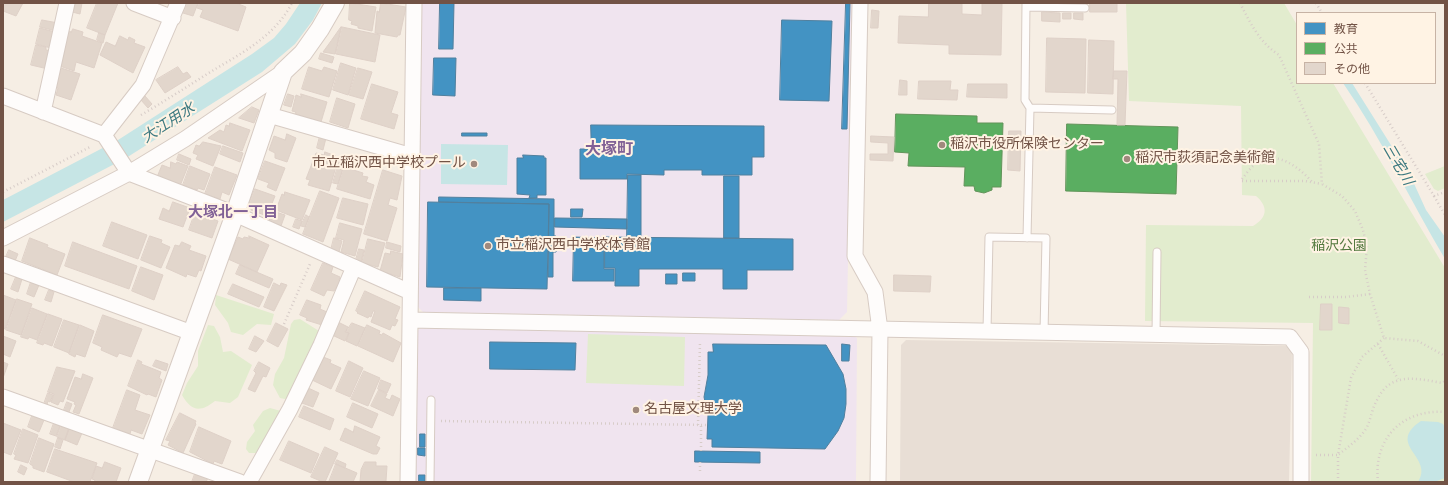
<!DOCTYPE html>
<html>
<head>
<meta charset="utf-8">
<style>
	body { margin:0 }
	#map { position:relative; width:1448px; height:485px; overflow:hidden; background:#f6eee4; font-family:"Source Sans 3","Noto Sans JP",sans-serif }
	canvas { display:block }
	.frame { position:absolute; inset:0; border:4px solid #725346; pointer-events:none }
	.legend { position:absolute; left:1296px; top:12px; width:140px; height:72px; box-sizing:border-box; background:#fff3e4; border:1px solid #c7b3a5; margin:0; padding:5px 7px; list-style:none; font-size:12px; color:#725346 }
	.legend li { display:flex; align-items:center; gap:8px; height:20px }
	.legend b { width:20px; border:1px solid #c7b3a5 }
</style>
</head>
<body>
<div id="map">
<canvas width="1448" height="485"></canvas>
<div class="frame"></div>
<ul class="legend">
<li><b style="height:11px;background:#4393c3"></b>教育</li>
<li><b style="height:11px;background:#5aae61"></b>公共</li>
<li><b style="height:11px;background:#e2d6cc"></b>その他</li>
</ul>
</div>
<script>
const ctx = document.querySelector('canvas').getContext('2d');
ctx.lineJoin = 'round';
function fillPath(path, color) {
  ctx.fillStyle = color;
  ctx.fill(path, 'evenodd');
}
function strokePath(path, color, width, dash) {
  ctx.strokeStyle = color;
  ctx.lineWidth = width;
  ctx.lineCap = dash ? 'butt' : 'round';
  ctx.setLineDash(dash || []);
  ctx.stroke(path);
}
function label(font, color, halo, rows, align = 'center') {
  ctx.font = font + ' "Source Sans 3","Noto Sans JP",sans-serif';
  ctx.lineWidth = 4;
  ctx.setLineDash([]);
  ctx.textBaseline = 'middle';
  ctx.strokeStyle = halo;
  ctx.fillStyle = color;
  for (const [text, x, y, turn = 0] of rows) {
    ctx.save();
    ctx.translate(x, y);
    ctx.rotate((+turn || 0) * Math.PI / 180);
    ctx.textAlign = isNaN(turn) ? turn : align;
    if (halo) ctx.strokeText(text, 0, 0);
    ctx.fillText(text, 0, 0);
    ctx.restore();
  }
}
const industrial = new Path2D(`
	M 906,340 L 1286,346 L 1292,350 L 1289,482 L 900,482 L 901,345 Z`);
const education = new Path2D(`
	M 420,3 L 853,3 L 847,312 L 839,320 L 423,312 L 417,306 Z
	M 422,327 L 852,335 L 857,338 L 856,482 L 415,482 L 417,331 Z`);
const green = new Path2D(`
	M 1126,3 L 1284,3 L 1297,25 L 1297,83 L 1333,83 L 1445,268 L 1445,482 L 1311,482 L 1313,323 L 1145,321 L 1146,225 L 1253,226 C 1267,218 1269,207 1256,196 L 1242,195 L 1241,106 L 1129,101 Z
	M 1445,166 L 1445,188 L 1438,191 L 1434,189 L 1425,174 Z
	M 216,295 L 274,314 L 271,325 L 257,324 L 243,335 L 231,332 L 228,323 L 215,305 Z
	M 300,319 L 319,331 L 290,397 L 285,399 L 280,398 L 273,385 L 275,374 L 284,358 L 291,324 L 294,320 Z
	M 208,325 L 214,326 L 220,337 L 223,352 L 231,351 L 252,365 L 238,397 L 230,403 L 215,401 C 200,413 191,411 182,395 L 187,383 L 198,366 L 198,351 Z
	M 588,334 L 685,337 L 684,386 L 586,383 Z
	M 270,408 L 281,411 L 258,453 L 249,453 L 246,449 L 247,442 L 255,431 L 253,425 L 263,411 Z`);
const water = new Path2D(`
	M 300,3 L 322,3 L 313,20 L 295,44 L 262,72 L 126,158 L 3,222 L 3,200 L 118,140 L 252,54 L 274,38 L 286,24 Z
	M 1343,83 L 1352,83 L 1411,177 L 1426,210 L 1445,237 L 1445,259 C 1410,200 1382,139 1343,83 Z
	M 441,144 L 508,145 L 507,185 L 441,184 Z
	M 1421,421 L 1438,422 L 1443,424 L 1445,428 L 1445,478 L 1434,482 L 1418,482 C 1435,457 1385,445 1421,421 Z`);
const schools = new Path2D(`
	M 440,3 L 454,3 L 453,49 L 439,49 Z
	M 846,3 L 850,3 L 847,129 L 842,129 Z
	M 782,20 L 832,21 L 829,101 L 780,100 Z
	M 434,58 L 456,58 L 455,96 L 433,95 Z
	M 591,125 L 764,126 L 764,157 L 752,157 L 752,175 L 702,175 L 702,170 L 664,170 L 664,175 L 627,174 L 627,179 L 580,179 L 580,149 L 591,149 Z
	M 462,133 L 487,133 L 487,136 L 462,136 Z
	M 523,155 L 544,156 L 544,158 L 546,158 L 546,195 L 537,195 L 537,198 L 529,198 L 530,195 L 517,194 L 517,158 L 523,158 Z
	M 628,175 L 641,175 L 641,237 L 627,237 Z
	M 724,176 L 739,176 L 739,238 L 724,238 Z
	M 439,197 L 554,199 L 554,236 L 556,236 L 556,252 L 553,252 L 553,277 L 548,277 L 549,204 L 439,202 Z
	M 428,202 L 549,204 L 547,289 L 427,287 Z
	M 571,209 L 583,209 L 582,217 L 571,217 Z
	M 555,218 L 627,219 L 627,229 L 555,227 Z
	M 574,237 L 604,238 L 604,269 L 614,269 L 614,281 L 573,281 Z
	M 605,237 L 793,239 L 793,270 L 747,270 L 747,289 L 723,289 L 723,269 L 639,269 L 639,286 L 615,286 L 615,268 L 605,268 Z
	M 683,273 L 695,273 L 695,281 L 683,281 Z
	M 666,274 L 677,274 L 677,284 L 666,284 Z
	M 444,288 L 481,288 L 481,301 L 444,300 Z
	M 490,342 L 576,343 L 575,370 L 490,369 Z
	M 713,344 L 826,345 L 843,374 L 846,389 L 846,404 L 844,418 L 838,431 L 825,449 L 712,447 L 712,439 L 707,439 L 708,415 L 704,397 L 708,375 L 708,352 L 713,352 Z
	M 842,344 L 850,345 L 849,361 L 842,361 Z
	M 420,434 L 425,434 L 425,447 L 420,447 Z
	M 418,448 L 425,448 L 425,456 L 418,455 Z
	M 695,451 L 760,452 L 760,463 L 695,462 Z
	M 419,475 L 425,475 L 425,482 L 419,482 Z`);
const public = new Path2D(`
	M 896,114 L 977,116 L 977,123 L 1003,123 L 1001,187 L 992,187 L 992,190 L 984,193 L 975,191 L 974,186 L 964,186 L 965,167 L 908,166 L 909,153 L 895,152 Z
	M 1067,124 L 1178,127 L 1176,194 L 1066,191 Z`);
const building = new Path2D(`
	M 3,3 L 23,3 L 16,16 L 3,11 Z
	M 70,3 L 82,3 L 80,14 L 68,11 Z
	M 97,3 L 118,3 L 105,35 L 87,28 Z
	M 187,3 L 198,3 L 193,16 L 183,13 Z
	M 199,3 L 236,3 L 246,7 L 238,31 L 200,17 L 203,10 L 197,8 Z
	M 350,3 L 376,7 L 372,31 L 358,28 L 358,26 L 351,24 L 352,21 L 349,20 Z
	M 381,3 L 406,7 L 400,35 L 398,35 L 397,37 L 375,33 L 377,11 L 379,12 Z
	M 929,3 L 962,3 L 962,14 L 982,15 L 982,3 L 1002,3 L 1001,55 L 949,54 L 949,45 L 898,43 L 899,16 L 928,17 Z
	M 1090,3 L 1117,3 L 1117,12 L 1090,12 Z
	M 872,10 L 879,11 L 878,28 L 871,28 Z
	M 1042,12 L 1060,13 L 1060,22 L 1042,21 Z
	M 1063,13 L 1071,13 L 1071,19 L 1063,19 Z
	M 1074,13 L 1083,13 L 1083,20 L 1074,19 Z
	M 42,20 L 58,23 L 56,31 L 40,27 Z
	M 341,27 L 335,54 L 323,52 L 331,41 Z
	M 342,27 L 380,35 L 375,62 L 336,54 Z
	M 40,28 L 55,32 L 51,48 L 36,44 Z
	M 73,29 L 83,32 L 82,36 L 102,43 L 94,68 L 76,62 L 74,71 L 57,65 L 67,30 L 71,32 Z
	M 99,33 L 105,35 L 103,43 L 97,40 Z
	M 120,36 L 128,40 L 129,37 L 135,40 L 134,43 L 145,47 L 133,73 L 100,55 L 106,42 L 115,46 Z
	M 1047,38 L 1086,39 L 1085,93 L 1046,92 Z
	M 1089,40 L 1114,41 L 1113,94 L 1088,93 Z
	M 36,45 L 46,47 L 46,50 L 52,51 L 48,69 L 31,65 Z
	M 321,53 L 334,57 L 332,63 L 319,59 Z
	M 341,63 L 356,68 L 348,95 L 333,90 Z
	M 178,67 L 183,74 L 187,72 L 191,77 L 165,93 L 156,80 Z
	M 309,67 L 322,71 L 324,67 L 337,71 L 329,97 L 302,89 Z
	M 61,68 L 80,74 L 71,100 L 56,95 L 58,88 L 55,87 Z
	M 358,68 L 372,72 L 363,99 L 349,95 Z
	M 1114,71 L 1127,71 L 1125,125 L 1117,125 L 1118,79 L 1113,79 Z
	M 900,80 L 907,81 L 907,95 L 899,95 Z
	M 919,81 L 951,81 L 950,90 L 958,90 L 957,100 L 918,99 Z
	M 372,84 L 398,92 L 391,113 L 398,115 L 394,129 L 361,119 Z
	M 968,84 L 1007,84 L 1007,98 L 967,97 Z
	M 288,94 L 294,96 L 291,107 L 284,105 Z
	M 301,94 L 327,102 L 321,122 L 295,114 L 296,112 L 292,111 L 296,95 L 301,97 Z
	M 145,96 L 152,104 L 148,108 L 141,100 Z
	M 337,98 L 355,104 L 348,128 L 330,122 Z
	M 252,107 L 259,110 L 254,123 L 239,118 Z
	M 230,123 L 250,130 L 242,151 L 208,138 L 220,130 L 224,132 L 226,125 L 229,126 Z
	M 1009,131 L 1021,131 L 1020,171 L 1008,170 Z
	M 287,134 L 296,138 L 287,162 L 275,158 L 275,153 L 269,150 L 274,136 L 285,140 Z
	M 320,136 L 326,138 L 323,150 L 317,148 Z
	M 871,136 L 894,137 L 893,161 L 870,160 L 870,154 L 888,154 L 888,143 L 871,142 Z
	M 203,142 L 221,146 L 213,166 L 196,159 L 198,155 L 193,153 L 196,145 L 199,146 Z
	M 223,146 L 243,153 L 240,162 L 220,154 Z
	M 325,152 L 336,156 L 334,162 L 337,163 L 329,191 L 308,185 L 310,180 L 306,179 L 316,153 L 324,155 Z
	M 179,154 L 191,159 L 189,165 L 177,160 Z
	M 341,156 L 346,158 L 338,184 L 333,183 Z
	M 265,161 L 285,168 L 276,191 L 267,187 L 269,183 L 258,179 Z
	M 171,162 L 176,164 L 177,162 L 188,166 L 180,186 L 157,177 L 162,165 L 170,168 Z
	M 190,166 L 210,174 L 204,190 L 198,188 L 197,190 L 183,185 Z
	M 215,167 L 237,175 L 229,195 L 222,192 L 220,199 L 205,194 Z
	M 344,167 L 363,173 L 362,176 L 368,177 L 366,182 L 374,185 L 370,199 L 337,189 Z
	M 383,170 L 402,176 L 397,200 L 390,198 L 388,205 L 397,208 L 387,241 L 364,234 Z
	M 255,189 L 275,196 L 267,216 L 251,210 L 252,205 L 249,204 Z
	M 320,191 L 339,198 L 323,242 L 303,234 Z
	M 285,192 L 310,200 L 302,220 L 276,210 L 282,194 L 284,195 Z
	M 343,198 L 368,204 L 363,225 L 337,218 Z
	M 173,202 L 190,208 L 183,227 L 159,219 L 163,208 L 169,211 Z
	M 273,211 L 285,215 L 281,226 L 269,222 Z
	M 195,213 L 218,221 L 212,238 L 189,230 Z
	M 306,215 L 309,217 L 305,227 L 301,226 Z
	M 296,219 L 302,221 L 299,229 L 293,227 Z
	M 112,222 L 147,235 L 138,259 L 103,246 Z
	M 340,223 L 362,229 L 355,256 L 341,252 L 344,240 L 336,238 Z
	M 150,236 L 162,240 L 161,243 L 170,247 L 161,268 L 141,260 Z
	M 249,236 L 269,245 L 257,272 L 228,259 L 238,237 L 243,239 L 244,237 L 249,238 Z
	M 30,238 L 48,245 L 47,247 L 65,254 L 57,275 L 22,261 Z
	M 334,238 L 342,241 L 339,252 L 331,250 Z
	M 368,239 L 385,243 L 378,267 L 362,263 Z
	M 73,242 L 137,266 L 129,289 L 65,266 Z
	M 182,242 L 191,246 L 189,250 L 206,256 L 201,271 L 199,270 L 196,277 L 187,274 L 186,277 L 166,268 L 175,245 L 179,246 Z
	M 387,242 L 401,246 L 400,252 L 386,248 Z
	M 359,249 L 364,250 L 361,262 L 356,260 Z
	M 9,250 L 18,254 L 15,261 L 6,257 Z
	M 391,251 L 403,254 L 400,277 L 380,271 L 385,253 L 390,254 Z
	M 323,263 L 333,267 L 331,273 L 340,277 L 339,280 L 341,281 L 334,291 L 327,290 L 324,296 L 311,290 Z
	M 240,265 L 273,279 L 269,288 L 236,274 Z
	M 141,267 L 163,275 L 154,300 L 132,291 Z
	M 894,275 L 931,276 L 930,292 L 894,291 Z
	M 16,277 L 22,279 L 18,292 L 11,289 Z
	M 31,282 L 39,285 L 34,297 L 27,294 Z
	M 274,283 L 280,286 L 281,283 L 287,285 L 274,311 L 264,307 Z
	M 233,284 L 264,297 L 259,307 L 228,294 Z
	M 49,290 L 54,292 L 51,302 L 45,300 Z
	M 365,291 L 400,307 L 395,319 L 398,320 L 395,326 L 392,325 L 390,330 L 371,322 L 375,311 L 373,311 L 371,317 L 369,316 L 368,318 L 357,313 L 358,312 L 356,311 Z
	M 3,295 L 16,300 L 5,329 L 3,328 Z
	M 17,299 L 32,304 L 21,335 L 6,330 Z
	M 307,300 L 321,305 L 320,309 L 327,312 L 322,325 L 306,320 L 307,318 L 300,315 Z
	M 1321,304 L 1332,304 L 1332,330 L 1320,330 Z
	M 1339,307 L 1349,308 L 1349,324 L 1339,323 Z
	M 32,308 L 47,314 L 37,340 L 29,337 L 28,339 L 21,337 Z
	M 48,314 L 62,319 L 52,346 L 44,343 L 43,345 L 37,343 Z
	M 103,315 L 142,329 L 131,357 L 119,353 L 117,357 L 101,350 L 102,347 L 93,343 Z
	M 64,320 L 79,325 L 69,353 L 54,347 Z
	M 338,322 L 348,327 L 345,332 L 349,333 L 345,341 L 332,335 Z
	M 276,323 L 288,329 L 278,347 L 267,341 Z
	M 352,323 L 365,328 L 357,346 L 346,341 L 349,333 L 346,332 Z
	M 80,325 L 94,331 L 85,357 L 76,354 L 75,357 L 69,354 Z
	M 367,325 L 380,331 L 379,334 L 382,335 L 383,333 L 401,343 L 393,362 L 358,346 Z
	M 3,336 L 16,341 L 10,357 L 3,354 Z
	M 255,336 L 264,341 L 256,352 L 249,349 Z
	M 323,357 L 331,360 L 330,363 L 341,368 L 331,389 L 312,380 Z
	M 138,360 L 142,362 L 141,364 L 161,372 L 159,378 L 162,380 L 156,397 L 148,394 L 147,395 L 128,386 Z
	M 156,360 L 168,364 L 166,371 L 153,366 Z
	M 349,361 L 363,368 L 350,397 L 336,391 Z
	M 3,362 L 8,364 L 3,378 Z
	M 259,362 L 270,368 L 266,377 L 263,376 L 255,392 L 248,389 L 256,373 L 254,371 Z
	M 57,367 L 75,371 L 63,402 L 60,401 L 58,405 L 51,402 L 54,394 L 48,392 Z
	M 364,371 L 380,378 L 368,406 L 351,399 Z
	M 83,374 L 93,378 L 79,414 L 73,412 L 76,405 L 74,404 L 75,402 L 67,399 L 75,377 L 81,379 Z
	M 381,380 L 391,384 L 387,393 L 378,389 Z
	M 306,387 L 319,393 L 313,407 L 299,402 Z
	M 127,390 L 140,395 L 135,410 L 150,415 L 142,434 L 131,430 L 130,434 L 113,428 Z
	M 379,390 L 387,394 L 385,398 L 390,400 L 392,395 L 400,399 L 393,416 L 371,406 Z
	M 48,393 L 53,395 L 50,402 L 48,401 L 47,405 L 44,404 Z
	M 67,402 L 72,404 L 69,412 L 64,410 Z
	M 353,403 L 378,414 L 372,428 L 347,417 Z
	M 304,406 L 334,419 L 330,430 L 299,417 Z
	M 180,413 L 196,421 L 195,423 L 196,424 L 183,453 L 168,445 L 170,441 L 166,440 Z
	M 32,416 L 44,420 L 39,432 L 28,427 Z
	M 3,423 L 21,430 L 11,455 L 3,452 Z
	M 54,423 L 60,426 L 56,436 L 50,434 Z
	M 61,426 L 69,429 L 65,440 L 57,437 Z
	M 355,426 L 380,437 L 376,446 L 380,448 L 377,454 L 373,454 L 340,440 L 345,428 L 353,432 Z
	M 199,427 L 231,441 L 222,464 L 214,461 L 213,464 L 190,452 Z
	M 23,429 L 38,435 L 28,463 L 14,459 L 16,455 L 14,454 Z
	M 69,429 L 82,433 L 77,445 L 65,440 Z
	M 39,438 L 54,444 L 44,472 L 33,468 L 33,466 L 30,464 Z
	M 58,438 L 63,440 L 60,449 L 55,447 Z
	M 289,441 L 319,454 L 311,473 L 280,460 Z
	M 325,447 L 338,453 L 325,482 L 323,482 L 311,477 Z
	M 55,449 L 97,463 L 90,482 L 74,482 L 47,472 Z
	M 337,460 L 346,464 L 345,468 L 335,464 Z
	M 105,462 L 121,468 L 116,482 L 94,482 L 95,480 L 92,479 L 96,466 L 102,468 Z
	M 365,462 L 376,462 L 376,466 L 387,466 L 386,481 L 360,482 L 361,470 Z
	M 336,464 L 357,473 L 353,482 L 329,482 Z
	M 21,465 L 27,468 L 24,475 L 18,472 Z
	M 195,474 L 208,478 L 206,482 L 192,482 Z`);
const path = new Path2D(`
	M 1240,3 C 1251,24 1259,42 1279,55 L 1319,144 L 1322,184 L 1342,196 L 1355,211 L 1363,230 L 1367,247 L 1365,270 L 1370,294 L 1384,338 L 1418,341 L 1445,356
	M 1316,3 L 1322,13
	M 1365,83 L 1434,196 L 1445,192
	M 141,115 C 165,101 188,86 212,71 C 242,53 275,36 292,3
	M 1242,179 C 1247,173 1252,165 1260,161 C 1279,151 1301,169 1313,183
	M 1242,181 L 1305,181 L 1322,184
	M 3,192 L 90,147
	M 1434,196 L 1445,215
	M 1309,297 L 1346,297 L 1370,294
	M 284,324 L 310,264
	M 1378,344 L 1398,379
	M 441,421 L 706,425
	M 698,425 L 700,342
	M 701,451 L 701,425
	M 1316,455 L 1338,455 L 1351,378 L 1362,357 L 1384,338
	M 700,471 L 700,462
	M 1338,482 L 1338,455 C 1349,446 1360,439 1367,427 C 1371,418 1372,409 1377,400 C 1390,372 1416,378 1442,383 L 1445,381
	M 1378,482 C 1373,439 1402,409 1445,412`);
const service = new Path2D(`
	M 1026,3 L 1025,100 L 1030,108 L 1027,238
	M 1026,7 L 1085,8
	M 1030,108 L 1112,110
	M 987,331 L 989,237 L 1046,238 L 1044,333
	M 1156,335 L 1157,252
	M 430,482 L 431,400`);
const minor = new Path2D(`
	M 134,3 L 173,18
	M 860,3 L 855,256 L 875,292 L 880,330 L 878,482
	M 3,96 L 104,135 L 129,173 L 235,214 L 410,292
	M 43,112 L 67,3
	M 269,115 L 412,156
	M 104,135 L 143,85 L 178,3
	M 3,238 L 129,173 L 185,139 L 283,72
	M 3,264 L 192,333
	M 410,320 L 1290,337 L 1301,352 L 1301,482
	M 3,397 L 240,482
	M 249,482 L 290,409 L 321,345 L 354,267
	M 408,482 L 414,3`);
const tertiary = new Path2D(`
	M 138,482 L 235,214 L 283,72 L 303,53 L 320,29 L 335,3`);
const markers = [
	[942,145,4,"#a0897d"],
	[1127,159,4,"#a0897d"],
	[474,164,4,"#a0897d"],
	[488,246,4,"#a0897d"],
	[636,410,4,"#a0897d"]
];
const poiNames = [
	["稲沢市役所保険センター",950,145],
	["稲沢市荻須記念美術館",1135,159],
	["市立稲沢西中学校プール",466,164,"right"],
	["市立稲沢西中学校体育館",496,246],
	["名古屋文理大学",644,410]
];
const parkNames = [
	["稲沢公園",1339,247]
];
const waterNames = [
	["大江用水",169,124,-33],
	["三宅川",1397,165,60]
];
const neighbourhoodNames = [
	["大塚北一丁目",233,214]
];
const quarterNames = [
	["大塚町",609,150]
];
fillPath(industrial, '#e8ded5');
fillPath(education, '#f0e4ef');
fillPath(green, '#e2ecce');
fillPath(water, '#c6e5e5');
fillPath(schools, '#4393c3');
strokePath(schools, '#51809e', 1);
fillPath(public, '#5aae61');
strokePath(public, '#619359', 1);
fillPath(building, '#e2d6cc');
strokePath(building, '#ded0c7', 1);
strokePath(service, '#d7cbc3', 9);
strokePath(minor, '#d7cbc3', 17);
strokePath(tertiary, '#d7cbc3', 20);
strokePath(path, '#d7ccc8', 2.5, [1, 3]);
strokePath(service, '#fefcfb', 7);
strokePath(minor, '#fefcfb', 15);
strokePath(tertiary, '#fefcfb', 18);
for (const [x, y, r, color] of markers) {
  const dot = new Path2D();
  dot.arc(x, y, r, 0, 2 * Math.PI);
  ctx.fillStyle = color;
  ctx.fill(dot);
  strokePath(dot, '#fff3e4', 1.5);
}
label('14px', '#725346', '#fff3e4', poiNames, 'left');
label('14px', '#53793e', '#fff3e4', parkNames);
label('italic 15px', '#3c7980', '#fff3e4', waterNames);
label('bold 15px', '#816196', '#fff3e4', neighbourhoodNames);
label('bold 16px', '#816196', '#fff3e4', quarterNames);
</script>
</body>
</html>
